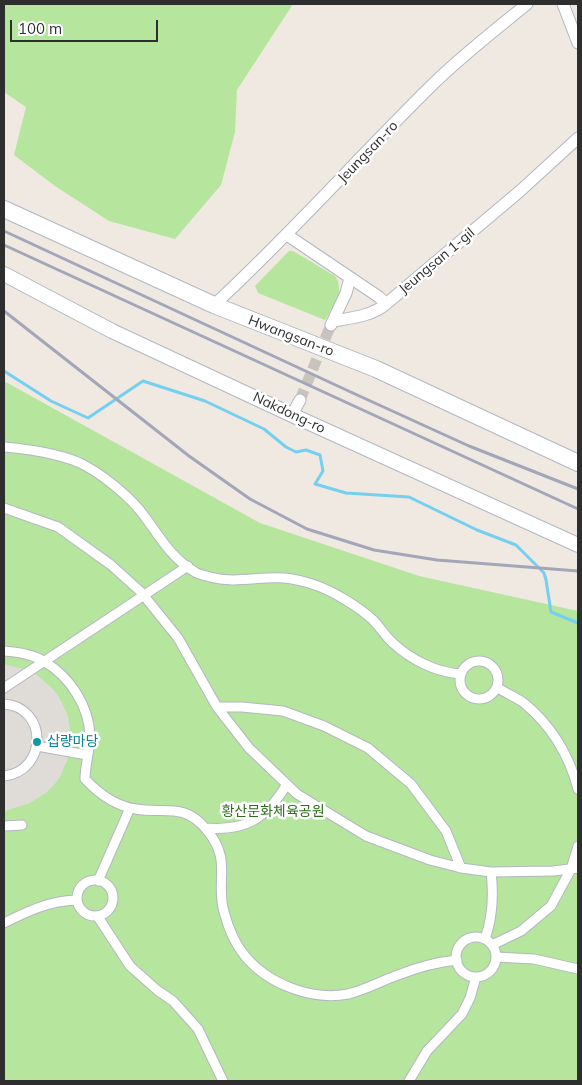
<!DOCTYPE html>
<html>
<head>
<meta charset="utf-8">
<style>
	body { margin:0 }
	#map { position:relative; width:582px; height:1085px; overflow:hidden; background:#efe9e1; font-family:Mulish,sans-serif }
	canvas { display:block }
	.frame { position:absolute; inset:0; border:5px solid #2e2e2e; pointer-events:none }
	.scale { position:absolute; left:10px; top:20px; width:148px; height:22px; box-sizing:border-box; border:2px solid #2e2e2e; border-top:0; padding-left:6px; font-size:15px; line-height:18px; white-space:nowrap; color:#2e2e2e; -webkit-text-stroke:4px #fff; paint-order:stroke }
</style>
</head>
<body>
<div id="map">
<canvas width="582" height="1085"></canvas>
<div class="frame"></div>
<div class="scale">100 m</div>
</div>
<script>
const ctx = document.querySelector('canvas').getContext('2d');
ctx.lineJoin = 'round';
function fillPath(path, color) {
  ctx.fillStyle = color;
  ctx.fill(path, 'evenodd');
}
function strokePath(path, color, width, dash) {
  ctx.strokeStyle = color;
  ctx.lineWidth = width;
  ctx.lineCap = dash ? 'butt' : 'round';
  ctx.setLineDash(dash || []);
  ctx.stroke(path);
}
function label(font, color, halo, rows, align = 'center') {
  ctx.font = font + ' Mulish,"Noto Sans KR",sans-serif';
  ctx.lineWidth = 5;
  ctx.setLineDash([]);
  ctx.textBaseline = 'middle';
  ctx.strokeStyle = halo;
  ctx.fillStyle = color;
  for (const [text, x, y, turn = 0] of rows) {
    ctx.save();
    ctx.translate(x, y);
    ctx.rotate((+turn || 0) * Math.PI / 180);
    ctx.textAlign = isNaN(turn) ? turn : align;
    if (halo) ctx.strokeText(text, 0, 0);
    ctx.fillText(text, 0, 0);
    ctx.restore();
  }
}
const green = new Path2D(`
	M 4,4 L 293,4 L 237,90 L 235,132 L 221,185 L 175,239 L 109,221 L 55,186 L 14,155 L 26,107 L 4,92 Z
	M 289,251 L 293,251 L 335,276 L 338,281 L 340,295 L 325,320 L 258,293 L 255,286 Z
	M 4,381 L 260,523 L 419,576 L 578,611 L 578,1081 L 4,1081 Z`);
const plaza = new Path2D(`
	M 4,664 L 27,670 L 37,675 L 53,689 L 59,697 L 68,716 L 71,737 L 68,758 L 60,777 L 54,785 L 46,793 L 28,804 L 4,811 Z`);
const stream = new Path2D(`
	M 4,371 L 51,401 L 88,418 L 143,381 L 205,401 L 264,429 L 286,447 L 296,452 L 306,450 L 320,455 L 323,471 L 315,484 L 346,493 L 409,497 L 477,530 L 516,545 L 544,573 L 546,580 L 551,612 L 578,623`);
const minorTunnel = new Path2D(`
	M 300,400 L 330,327`);
const pedestrian = new Path2D(`
	M 4,447 C 28,449 55,453 78,462 C 100,472 131,497 145,517 C 160,537 172,559 195,572 C 199,575 205,575 210,577 C 236,584 259,576 285,578 C 294,579 306,582 315,585 C 333,591 359,607 373,620 C 380,627 385,636 393,643 C 411,660 436,672 460,674
	M 4,508 L 58,527 L 111,565 L 141,592 L 178,638 L 217,707 L 249,748 L 297,794 L 366,836 L 430,860 L 461,868 L 491,872 L 553,871 L 578,868
	M 4,651 C 18,652 33,654 45,662 C 70,677 89,706 90,736 C 90,750 85,765 85,779 C 99,794 115,806 136,809 C 163,814 184,802 206,829 C 233,860 215,881 224,912 C 228,927 235,944 245,956 C 268,984 312,1001 348,994 C 365,990 381,981 398,975 C 416,968 437,962 457,960
	M460 680a19 19 0 1 1 38 0a19 19 0 1 1-38 0Z
	M 497,687 C 505,693 516,697 524,703 C 552,726 569,755 578,789
	M 4,688 L 188,566
	M 4,704 C 48,707 48,771 4,776
	M 217,707 L 242,707 L 283,711 L 324,726 L 368,748 L 411,784 L 446,831 L 461,868
	M 37,746 L 87,755
	M 4,826 L 22,825
	M 206,828 C 246,831 266,819 287,784
	M77 898a18 18 0 1 1 36 0a18 18 0 1 1-36 0Z
	M 98,881 L 130,808
	M 98,917 L 130,966 L 157,990 L 173,1001 L 198,1029 L 223,1081
	M 4,923 C 28,911 49,901 76,900
	M456 957a20 20 0 1 1 40 0a20 20 0 1 1-40 0Z
	M 485,939 C 493,916 494,896 491,872
	M 492,945 L 521,931 L 551,906 L 571,869 L 578,846
	M 496,957 L 534,959 L 578,969
	M 409,1081 L 427,1051 L 462,1014 L 470,998 L 476,977`);
const minor = new Path2D(`
	M 563,4 L 578,43
	M 287,235 L 379,297 L 386,304 L 520,191 L 578,138
	M 214,305 C 289,236 357,159 430,87 C 460,57 494,31 527,4
	M 334,321 C 351,318 372,316 386,304
	M 331,325 L 346,293 L 350,278
	M 292,415 L 300,400`);
const tertiary = new Path2D(`
	M 4,274 L 112,331 L 292,415 L 578,545`);
const secondary = new Path2D(`
	M 4,209 L 214,305 L 376,369 L 578,463`);
const rail = new Path2D(`
	M 4,231 L 355,394 L 469,446 L 578,489
	M 4,245 L 578,509
	M 4,311 L 189,456 L 250,499 L 307,529 L 374,550 L 437,560 L 578,571`);
const markers = [
	[37,742,5,"#0f9aa8"]
];
const streetNames = [
	["Jeungsan-ro",368,152,-46],
	["Jeungsan 1-gil",437,261,-40],
	["Hwangsan-ro",291,336,21],
	["Nakdong-ro",289,413,25]
];
const cultureNames = [
	["삽량마당",47,742]
];
const parkNames = [
	["황산문화체육공원",273,812]
];
fillPath(green, '#b6e59e');
fillPath(plaza, '#dfdcd8');
strokePath(stream, '#75cff0', 3);
strokePath(minorTunnel, '#c8c4bd', 11, [11, 5.5]);
strokePath(pedestrian, '#b4b7c1', 11);
strokePath(minor, '#b4b7c1', 13);
strokePath(tertiary, '#b4b7c1', 16);
strokePath(secondary, '#b4b7c1', 18);
strokePath(pedestrian, '#fff', 9);
strokePath(minor, '#fff', 11);
strokePath(tertiary, '#fff', 14);
strokePath(secondary, '#fff', 16);
strokePath(rail, '#a3a6b8', 3);
for (const [x, y, r, color] of markers) {
  const dot = new Path2D();
  dot.arc(x, y, r, 0, 2 * Math.PI);
  ctx.fillStyle = color;
  ctx.fill(dot);
  strokePath(dot, '#fff', 2);
}
label('14px', '#2e2e2e', '#fff', streetNames);
label('14px', '#0d838f', '#fff', cultureNames, 'left');
label('14px', '#2c6e1b', '#fff', parkNames);
</script>
</body>
</html>
